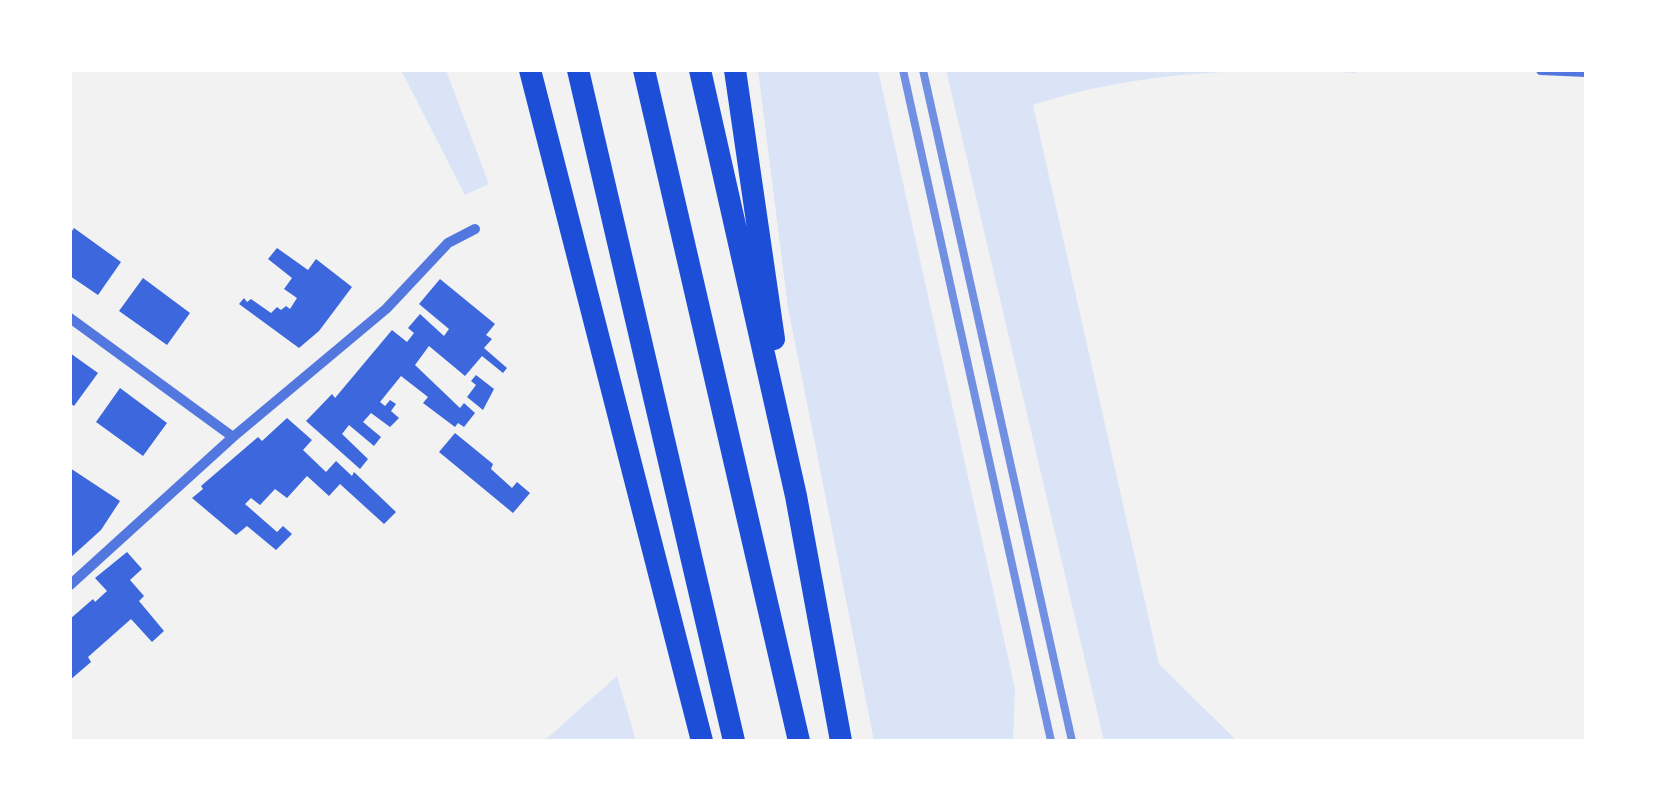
<!DOCTYPE html>
<html>
<head>
<meta charset="utf-8">
<style>
	body { margin:0 }
	#map { position:relative; width:1656px; height:811px; overflow:hidden; background:#f2f2f2; font-family:Lato,sans-serif }
	canvas { display:block }
	.frame { position:absolute; inset:0; border:72px solid #fff; pointer-events:none }
</style>
</head>
<body>
<div id="map">
<canvas width="1656" height="811"></canvas>
<div class="frame"></div>
</div>
<script>
const ctx = document.querySelector('canvas').getContext('2d');
ctx.lineJoin = 'round';
function fillPath(path, color) {
  ctx.fillStyle = color;
  ctx.fill(path, 'evenodd');
}
function strokePath(path, color, width, dash) {
  ctx.strokeStyle = color;
  ctx.lineWidth = width;
  ctx.lineCap = dash ? 'butt' : 'round';
  ctx.setLineDash(dash || []);
  ctx.stroke(path);
}
const green = new Path2D(`
	M 401,70 L 446,70 L 489,184 L 465,195 Z
	M 758,70 L 878,70 L 1015,689 L 1013,741 L 874,741 L 788,308 Z
	M 946,70 L 1355,70 L 1356,73 C 1248,67 1136,71 1033,105 L 1159,664 L 1237,741 L 1104,741 Z
	M 617,676 L 636,741 L 544,741 Z`);
const building = new Path2D(`
	M 74,228 L 121,262 L 98,295 L 70,276 L 70,234 Z
	M 277,248 L 308,270 L 316,259 L 352,287 L 319,331 L 299,348 L 239,304 L 244,298 L 247,302 L 251,299 L 271,313 L 277,307 L 281,310 L 286,306 L 290,309 L 297,298 L 284,289 L 292,278 L 268,259 Z
	M 143,278 L 190,313 L 167,345 L 119,311 Z
	M 440,279 L 495,324 L 486,335 L 492,339 L 484,348 L 507,368 L 503,373 L 482,356 L 465,376 L 429,346 L 415,365 L 460,408 L 464,403 L 475,413 L 464,427 L 458,423 L 455,427 L 423,403 L 428,397 L 401,376 L 380,402 L 385,406 L 390,400 L 396,404 L 391,411 L 399,418 L 390,427 L 371,413 L 363,422 L 381,437 L 374,446 L 349,425 L 342,434 L 368,459 L 360,469 L 306,421 L 332,394 L 335,398 L 392,330 L 407,342 L 414,333 L 408,328 L 420,314 L 444,336 L 449,329 L 419,304 Z
	M 70,353 L 98,373 L 74,406 L 70,403 Z
	M 476,375 L 494,389 L 483,410 L 467,397 L 476,385 L 471,381 Z
	M 120,388 L 167,423 L 143,456 L 96,422 Z
	M 287,418 L 312,440 L 303,450 L 326,472 L 336,461 L 352,476 L 354,472 L 396,512 L 384,524 L 340,484 L 329,496 L 307,476 L 287,498 L 275,489 L 260,505 L 251,498 L 245,504 L 277,532 L 283,526 L 292,534 L 276,550 L 247,526 L 236,535 L 192,498 L 203,489 L 201,486 L 258,437 L 262,441 Z
	M 455,433 L 493,464 L 491,469 L 512,488 L 517,482 L 530,493 L 513,513 L 439,452 Z
	M 70,468 L 120,501 L 101,530 L 70,558 Z
	M 127,552 L 142,569 L 130,580 L 144,596 L 139,601 L 164,631 L 152,642 L 131,619 L 88,657 L 91,662 L 70,680 L 70,619 L 93,599 L 95,602 L 107,591 L 95,578 Z`);
const minor = new Path2D(`
	M 1541,70 L 1586,72
	M 70,318 L 233,437
	M 70,585 L 233,437 L 386,309 L 448,243 L 475,229`);
const motorway = new Path2D(`
	M 530,70 L 702,741
	M 578,70 L 734,741
	M 644,70 L 799,741
	M 700,70 L 796,496 L 841,741
	M 735,70 L 774,339`);
const rail = new Path2D(`
	M 903,70 L 1051,741
	M 923,70 L 1072,741`);
fillPath(green, '#dbe4f7');
fillPath(building, '#3d67dc');
strokePath(minor, '#5277de', 10);
strokePath(motorway, '#1d4ed8', 22);
strokePath(rail, '#7290e2', 8);
</script>
</body>
</html>
